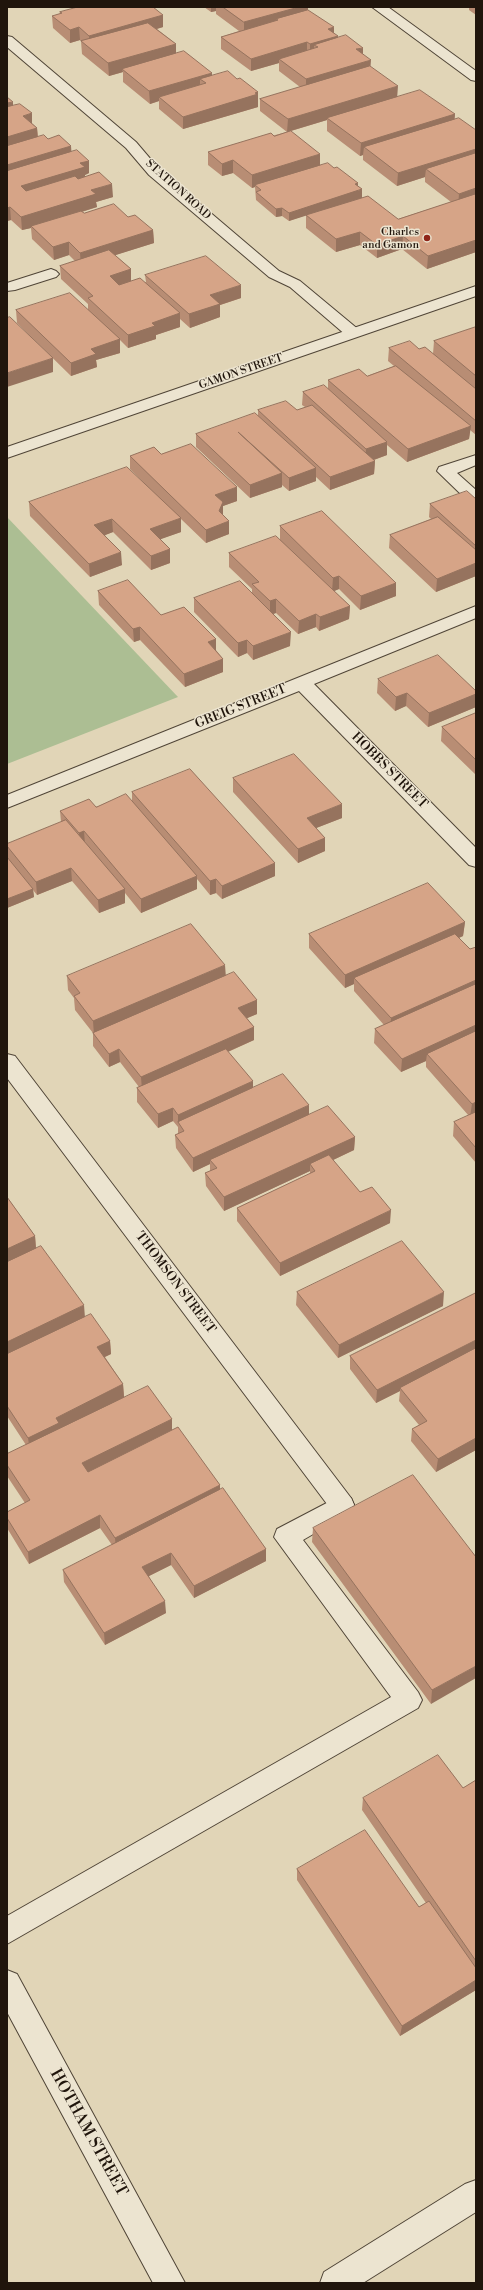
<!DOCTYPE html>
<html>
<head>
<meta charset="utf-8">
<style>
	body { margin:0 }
	#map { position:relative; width:483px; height:2290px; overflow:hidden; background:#e1d5b7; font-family:"Libre Bodoni",serif }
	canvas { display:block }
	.frame { position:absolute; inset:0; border:8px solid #20150c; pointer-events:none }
</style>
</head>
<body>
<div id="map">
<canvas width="483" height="2290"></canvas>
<div class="frame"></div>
</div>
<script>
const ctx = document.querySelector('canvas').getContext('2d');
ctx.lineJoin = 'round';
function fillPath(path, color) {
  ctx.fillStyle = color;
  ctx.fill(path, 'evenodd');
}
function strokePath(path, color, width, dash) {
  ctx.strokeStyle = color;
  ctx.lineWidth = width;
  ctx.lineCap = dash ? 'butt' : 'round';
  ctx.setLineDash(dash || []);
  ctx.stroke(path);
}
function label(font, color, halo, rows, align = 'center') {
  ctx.font = font + ' "Libre Bodoni",serif';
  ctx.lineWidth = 3;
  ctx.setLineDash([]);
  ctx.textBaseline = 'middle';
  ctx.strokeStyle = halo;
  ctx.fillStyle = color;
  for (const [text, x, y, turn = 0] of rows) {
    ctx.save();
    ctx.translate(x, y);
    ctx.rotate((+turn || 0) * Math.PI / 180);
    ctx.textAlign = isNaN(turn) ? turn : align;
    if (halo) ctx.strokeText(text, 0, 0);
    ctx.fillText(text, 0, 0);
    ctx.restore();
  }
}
const green = new Path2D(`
	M 7,517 L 178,697 L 7,764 Z`);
const service = new Path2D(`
	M 51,269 L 56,271 L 59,274 L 56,277 L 15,290 L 7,291 L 7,283 Z
	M 476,455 L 476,465 L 457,473 L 476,490 L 476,504 L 470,503 L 437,471 L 439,467 Z
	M 342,1495 L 351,1498 L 354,1505 L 351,1512 L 303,1540 L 418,1692 L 422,1700 L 418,1708 L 7,1944 L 7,1916 L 391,1697 L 274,1537 L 277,1529 Z`);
const minor = new Path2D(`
	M 7,36 L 12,37 L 136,142 L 159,169 L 279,271 L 300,281 L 359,330 L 361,333 L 359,336 L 347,336 L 290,287 L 269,277 L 149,175 L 126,148 L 7,47 Z
	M 476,606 L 476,618 L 314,684 L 476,848 L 476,867 L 469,865 L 299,691 L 7,808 L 7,795 Z
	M 7,1054 L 15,1056 L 351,1498 L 354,1505 L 351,1512 L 342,1515 L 333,1512 L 7,1078 Z
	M 7,1970 L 17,1974 L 185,2283 L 153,2283 L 7,2012 Z
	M 476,2180 L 476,2212 L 363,2283 L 320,2283 L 324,2272 L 465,2184 Z`);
const tertiary = new Path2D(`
	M 372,7 L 388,7 L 476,71 L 476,81 L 471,80 Z
	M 476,286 L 476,296 L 7,458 L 7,447 Z`);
const wall = new Path2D(`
	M 204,7 L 308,7 L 308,10 L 338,38 L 363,54 L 370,67 L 397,97 L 455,114 L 454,119 L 476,130 L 476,252 L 427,269 L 402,249 L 377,258 L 360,245 L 336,252 L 306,228 L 306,215 L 289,221 L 282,216 L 276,217 L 256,200 L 255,187 L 252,188 L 233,173 L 222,176 L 208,165 L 208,152 L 287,132 L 260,111 L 260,99 L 300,87 L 279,71 L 279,63 L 251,71 L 221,49 L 221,37 L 239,31 L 216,14 L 216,11 L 211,12 ZM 327,120 L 327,131 L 360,156 L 363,155 L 363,160 L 397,186 L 425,177 L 425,182 L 451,202 L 398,219 L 362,198 L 362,189 L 358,186 L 320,165 L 291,131 Z
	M 469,7 L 476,7 L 476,15 L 469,10 Z
	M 60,12 L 163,15 L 163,27 L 157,29 L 176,44 L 176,54 L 212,76 L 237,79 L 258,92 L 258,107 L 183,129 L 159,109 L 159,101 L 150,104 L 123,82 L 123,72 L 109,76 L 82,54 L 81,41 L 80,40 L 70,43 L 53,28 L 52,16 L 60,14 Z
	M 7,97 L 13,106 L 37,128 L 38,137 L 48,139 L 71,146 L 71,152 L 89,161 L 89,173 L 85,175 L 85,177 L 113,197 L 96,202 L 97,207 L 82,212 L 84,213 L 128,217 L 153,230 L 154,243 L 115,255 L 131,269 L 131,281 L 146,282 L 145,275 L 241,298 L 220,305 L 220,317 L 190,328 L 180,319 L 180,327 L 156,335 L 156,339 L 128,348 L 120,340 L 120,353 L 96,360 L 97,367 L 71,376 L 17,323 L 16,310 L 88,310 L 88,304 L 61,279 L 60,266 L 75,261 L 69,255 L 54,260 L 32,239 L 31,228 L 22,230 L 11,220 L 7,221 Z
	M 476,327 L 476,435 L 470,430 L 469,439 L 407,462 L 387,445 L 387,455 L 374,460 L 375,461 L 374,474 L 330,490 L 316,477 L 316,481 L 289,491 L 282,485 L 282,487 L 250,498 L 196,447 L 196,434 L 258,415 L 258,410 L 297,410 L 305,407 L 302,405 L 303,392 L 328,389 L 328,380 L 367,376 L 394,366 L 388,361 L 389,348 L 419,349 L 433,354 L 434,341 Z
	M 161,454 L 237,501 L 223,506 L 223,515 L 229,534 L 206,543 L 181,519 L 181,532 L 160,539 L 170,549 L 170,563 L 151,570 L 113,532 L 105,535 L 122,565 L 90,577 L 30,516 L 29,502 L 158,497 L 130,469 L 130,456 Z
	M 476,499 L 476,576 L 436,592 L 389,548 L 390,535 L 431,519 L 429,517 L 430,504 Z
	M 280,526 L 396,583 L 396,596 L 360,610 L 339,589 L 334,591 L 350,606 L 349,619 L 319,631 L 316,627 L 298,634 L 276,613 L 273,614 L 290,646 L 253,660 L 247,653 L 238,657 L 194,612 L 194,598 L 252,593 L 252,589 L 229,567 L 229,553 L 280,540 Z
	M 98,591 L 161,615 L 216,639 L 216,650 L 223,659 L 223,672 L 185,687 L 140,640 L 134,642 L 99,605 Z
	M 378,679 L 476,691 L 476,707 L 428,727 L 406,706 L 395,711 L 377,693 Z
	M 476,713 L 476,775 L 441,741 L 442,727 Z
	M 233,778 L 342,818 L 316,828 L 325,838 L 325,851 L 298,863 L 233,792 Z
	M 132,792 L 275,863 L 275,876 L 222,899 L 216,893 L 210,895 L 197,879 L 197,889 L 141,913 L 125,893 L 125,903 L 99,913 L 72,881 L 37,895 L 33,890 L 34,897 L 7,908 L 7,844 L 61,822 L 60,811 L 132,802 Z
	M 465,922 L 463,936 L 459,938 L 470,949 L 476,947 L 476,1163 L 453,1136 L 454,1122 L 469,1116 L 426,1067 L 426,1061 L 401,1072 L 374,1043 L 375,1029 L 384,1025 L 354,991 L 354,984 L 345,988 L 309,948 L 309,934 Z
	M 226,975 L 257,1000 L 257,1014 L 247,1018 L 254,1027 L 254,1040 L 228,1052 L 253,1088 L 309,1114 L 355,1137 L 354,1150 L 333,1160 L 360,1192 L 390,1223 L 280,1276 L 237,1221 L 237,1208 L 310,1174 L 310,1171 L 224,1211 L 206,1186 L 205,1173 L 210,1171 L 210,1164 L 193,1172 L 176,1148 L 175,1135 L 178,1134 L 178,1127 L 173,1121 L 158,1128 L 137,1102 L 137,1088 L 139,1087 L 120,1062 L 109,1067 L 93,1046 L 93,1033 L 75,1010 L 74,998 L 68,990 L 67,976 Z
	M 7,1197 L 35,1236 L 36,1248 L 85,1317 L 110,1341 L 111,1354 L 105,1357 L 123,1384 L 124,1397 L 172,1419 L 172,1430 L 220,1485 L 220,1490 L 266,1549 L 266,1561 L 194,1598 L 171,1565 L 149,1576 L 166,1613 L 105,1645 L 64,1582 L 63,1570 L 112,1545 L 100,1528 L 29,1564 L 7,1528 L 7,1512 L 25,1503 L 7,1476 L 7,1454 L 26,1445 L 7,1416 Z
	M 297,1292 L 443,1306 L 338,1358 L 296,1305 Z
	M 476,1293 L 476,1450 L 436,1472 L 411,1441 L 412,1429 L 419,1425 L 399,1401 L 400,1391 L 376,1403 L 350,1369 L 350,1356 Z
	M 313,1528 L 476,1557 L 431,1704 L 312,1542 Z
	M 476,1780 L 476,1990 L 400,2036 L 297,1880 L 297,1869 L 419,1907 L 426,1903 L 362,1810 L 363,1798 L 463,1788 Z`);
const shadedWall = new Path2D(`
	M 211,7 L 216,7 L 216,11 L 211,12 Z
	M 299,7 L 308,7 L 308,17 L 278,20 L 276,19 L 276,26 L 244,35 L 244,22 Z
	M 163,15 L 163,27 L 90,48 L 89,36 Z
	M 79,27 L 80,40 L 70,43 L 70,30 Z
	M 334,27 L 334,37 L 338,36 L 338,49 L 318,47 L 314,45 L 314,56 L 310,57 L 310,44 L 328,29 Z
	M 307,42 L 307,55 L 279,59 L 279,63 L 251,71 L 251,59 Z
	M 176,44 L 176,56 L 122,69 L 123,72 L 109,76 L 108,63 Z
	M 363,48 L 363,60 L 356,49 Z
	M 371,60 L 370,73 L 306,92 L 306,79 Z
	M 212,73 L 212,85 L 206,83 L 200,79 L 200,89 L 159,97 L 159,101 L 150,104 L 149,91 Z
	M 398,86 L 397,99 L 327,118 L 327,120 L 287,132 L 288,119 Z
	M 258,92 L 258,107 L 183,129 L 183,117 Z
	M 13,102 L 13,110 L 7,111 L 7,103 Z
	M 32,113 L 32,126 L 23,116 Z
	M 455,114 L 454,127 L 364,147 L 363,155 L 360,156 L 361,143 Z
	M 37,128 L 38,141 L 7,150 L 7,137 Z
	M 71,146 L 72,159 L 7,178 L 7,165 Z
	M 476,149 L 476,161 L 426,169 L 425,177 L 397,186 L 398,173 Z
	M 320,154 L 320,166 L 255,185 L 255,187 L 252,188 L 252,175 Z
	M 233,160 L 233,173 L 222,176 L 222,164 Z
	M 89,161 L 89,173 L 85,175 L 85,180 L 22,199 L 21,186 L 80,163 Z
	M 358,183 L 358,191 L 362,189 L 362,198 L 289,221 L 289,213 Z
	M 112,184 L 113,197 L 96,202 L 97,207 L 32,227 L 31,226 L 31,228 L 22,230 L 21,217 L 91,190 Z
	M 476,188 L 476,201 L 458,207 L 459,194 Z
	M 10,207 L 11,220 L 7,221 L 7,208 Z
	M 282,208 L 282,216 L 276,217 L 276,209 Z
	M 153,230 L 154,243 L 81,266 L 80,253 Z
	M 360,232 L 360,245 L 336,252 L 336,239 Z
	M 403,236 L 402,249 L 377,258 L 377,245 Z
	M 476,240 L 476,252 L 427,269 L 428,256 Z
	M 69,242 L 69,255 L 54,260 L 53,247 Z
	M 131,269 L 131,282 L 110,289 L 110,276 Z
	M 241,285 L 241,298 L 220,305 L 220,317 L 190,328 L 189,314 L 210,295 Z
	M 180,313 L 180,327 L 156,335 L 156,339 L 128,348 L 128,335 L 152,323 Z
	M 120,339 L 120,353 L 96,360 L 97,367 L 71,376 L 71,363 L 91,349 Z
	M 53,358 L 53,372 L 7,387 L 7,373 Z
	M 471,426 L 469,439 L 407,462 L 408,449 Z
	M 387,442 L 387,455 L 365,463 L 366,449 Z
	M 375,461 L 374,474 L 330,490 L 330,477 Z
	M 316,468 L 316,481 L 289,491 L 289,478 Z
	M 282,473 L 282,487 L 250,498 L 250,485 Z
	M 237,487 L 237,501 L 223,506 L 223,516 L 219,525 L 215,495 Z
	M 181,518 L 181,532 L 150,543 L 150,529 Z
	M 112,519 L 113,532 L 95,539 L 94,525 Z
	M 229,521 L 229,534 L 206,543 L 206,530 Z
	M 170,549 L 170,563 L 151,570 L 151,556 Z
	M 121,552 L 122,565 L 90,577 L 89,564 Z
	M 476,563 L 476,576 L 436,592 L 437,579 Z
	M 339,576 L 339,589 L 332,592 L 333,578 Z
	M 396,583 L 396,596 L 360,610 L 361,596 Z
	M 276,599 L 276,613 L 270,615 L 270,601 Z
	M 350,606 L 349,619 L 319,631 L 320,617 Z
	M 316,614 L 316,627 L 298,634 L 299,621 Z
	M 140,627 L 140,640 L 134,642 L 133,629 Z
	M 291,632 L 290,646 L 253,660 L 253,646 Z
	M 216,639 L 216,653 L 208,642 Z
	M 247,640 L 247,653 L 238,657 L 238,643 Z
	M 223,659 L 223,672 L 185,687 L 184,674 Z
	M 407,693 L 406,706 L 395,711 L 396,697 Z
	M 476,694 L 476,707 L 428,727 L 429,713 Z
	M 342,804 L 342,818 L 306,832 L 307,818 Z
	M 84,831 L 85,845 L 80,847 L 79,833 Z
	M 325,838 L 325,851 L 298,863 L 298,849 Z
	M 275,863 L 275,876 L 222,899 L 222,886 Z
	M 71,868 L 72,881 L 37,895 L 36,882 Z
	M 197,876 L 197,889 L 141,913 L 141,899 Z
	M 216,879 L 216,893 L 210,895 L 210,881 Z
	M 33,889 L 34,897 L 7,908 L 7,899 Z
	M 125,889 L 125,903 L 99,913 L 98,900 Z
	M 465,922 L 463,936 L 359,982 L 354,978 L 354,984 L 345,988 L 345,975 Z
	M 225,965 L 226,978 L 94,1035 L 93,1021 Z
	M 476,980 L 476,993 L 390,1032 L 391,1018 Z
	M 257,1000 L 257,1014 L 238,1022 L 238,1008 Z
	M 476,1025 L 476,1038 L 427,1054 L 426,1061 L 401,1072 L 402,1059 Z
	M 254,1027 L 254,1040 L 142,1090 L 141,1077 Z
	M 119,1049 L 120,1062 L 109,1067 L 109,1054 Z
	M 253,1081 L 253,1094 L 178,1123 L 178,1115 Z
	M 476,1102 L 476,1115 L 470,1117 L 472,1104 Z
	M 309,1105 L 309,1119 L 210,1160 L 210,1164 L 193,1172 L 193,1158 Z
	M 173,1108 L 173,1121 L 158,1128 L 158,1114 Z
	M 355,1137 L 354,1150 L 314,1169 L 310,1164 L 310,1171 L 224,1211 L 224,1197 Z
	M 391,1210 L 390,1223 L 280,1276 L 280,1263 Z
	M 35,1236 L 36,1249 L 7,1263 L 7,1249 Z
	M 444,1292 L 443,1306 L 338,1358 L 339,1345 Z
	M 84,1305 L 85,1318 L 7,1356 L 7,1342 Z
	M 476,1340 L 476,1352 L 400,1388 L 400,1391 L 376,1403 L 377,1390 Z
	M 110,1341 L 111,1354 L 98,1360 L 97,1347 Z
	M 123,1384 L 124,1397 L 30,1451 L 28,1438 L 56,1418 Z
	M 172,1419 L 172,1432 L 84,1476 L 82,1463 Z
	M 476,1438 L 476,1450 L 436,1472 L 438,1459 Z
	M 220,1485 L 220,1497 L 116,1550 L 115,1538 Z
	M 100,1515 L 100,1528 L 29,1564 L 28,1552 Z
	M 266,1549 L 266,1561 L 194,1598 L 194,1586 Z
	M 171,1553 L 171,1565 L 143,1579 L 142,1567 Z
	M 165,1601 L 166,1613 L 105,1645 L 104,1633 Z
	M 476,1666 L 476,1678 L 431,1704 L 432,1690 Z
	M 476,1980 L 476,1990 L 400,2036 L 402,2026 Z`);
const building = new Path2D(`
	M 78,7 L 153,7 L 163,15 L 89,36 L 79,27 L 70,30 L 52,16 L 62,13 L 60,12 Z
	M 223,7 L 299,7 L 244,22 Z
	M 308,10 L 334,27 L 328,29 L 338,36 L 310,44 L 307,42 L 251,59 L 221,37 L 278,20 L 276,19 Z
	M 148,23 L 176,44 L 108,63 L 81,41 Z
	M 346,35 L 363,48 L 356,49 L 371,60 L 306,79 L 279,59 L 318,47 L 314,45 Z
	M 184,51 L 212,73 L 149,91 L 122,69 Z
	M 370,66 L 398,86 L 288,119 L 260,99 Z
	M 228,71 L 237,79 L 240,78 L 258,92 L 255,93 L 258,94 L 183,117 L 159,97 L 206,83 L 200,79 Z
	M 420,90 L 455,114 L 361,143 L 327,118 Z
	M 7,97 L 13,102 L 7,103 Z
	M 20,104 L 32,113 L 23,116 L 37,128 L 7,137 L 7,107 Z
	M 459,118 L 476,130 L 476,149 L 398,173 L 364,147 Z
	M 291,131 L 320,154 L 252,175 L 233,160 L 222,164 L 208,152 L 271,133 L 274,136 Z
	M 44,135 L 48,139 L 59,135 L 71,146 L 7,165 L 7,146 Z
	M 77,150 L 89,161 L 80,163 L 85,167 L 21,186 L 26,191 L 75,176 L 78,179 L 99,172 L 112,184 L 91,190 L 96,194 L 21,217 L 10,207 L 7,208 L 7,171 Z
	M 476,153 L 476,188 L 459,194 L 426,169 Z
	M 328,163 L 334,168 L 337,167 L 358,183 L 355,184 L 362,189 L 289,213 L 282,208 L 276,209 L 256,192 L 261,190 L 255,185 Z
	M 476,194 L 476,240 L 428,256 L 403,236 L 377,245 L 360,232 L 336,239 L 306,215 L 368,196 L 398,219 Z
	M 114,204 L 128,217 L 135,215 L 153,230 L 80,253 L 69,242 L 53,247 L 31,226 L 81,211 L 84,213 Z
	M 109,250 L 131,269 L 110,276 L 119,285 L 140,278 L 180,313 L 152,323 L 155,326 L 128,335 L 88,298 L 93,296 L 60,266 Z
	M 206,256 L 241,285 L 210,295 L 220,304 L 189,314 L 145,275 Z
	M 70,293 L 120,339 L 91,349 L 96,354 L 71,363 L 16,310 Z
	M 10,317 L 53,358 L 7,373 L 7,318 Z
	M 476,327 L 476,376 L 434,341 Z
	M 410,341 L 419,349 L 425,347 L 476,389 L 476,421 L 389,348 Z
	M 396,366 L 471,426 L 408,449 L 328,380 L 359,369 L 367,376 Z
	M 324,385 L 387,442 L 366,449 L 303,392 Z
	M 286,401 L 297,410 L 312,405 L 375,461 L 330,477 L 258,410 Z
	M 255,413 L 316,468 L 289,478 L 238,432 L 282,473 L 250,485 L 196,434 Z
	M 191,444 L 237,487 L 215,495 L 223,502 L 219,511 L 229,521 L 206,530 L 130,456 L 154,447 L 161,454 Z
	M 127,467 L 181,518 L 150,529 L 170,549 L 151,556 L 112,519 L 94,525 L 121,552 L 89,564 L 29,502 Z
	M 467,491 L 476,499 L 476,546 L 430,504 Z
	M 322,511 L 396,583 L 361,596 L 339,576 L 333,578 L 280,526 Z
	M 438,517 L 476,550 L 476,563 L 437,579 L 390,535 Z
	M 276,536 L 350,606 L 320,617 L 316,614 L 299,621 L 276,599 L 270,601 L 252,584 L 259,582 L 229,553 Z
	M 128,580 L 161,615 L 184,607 L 216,639 L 208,642 L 223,659 L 184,674 L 140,627 L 133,629 L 98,591 Z
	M 240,581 L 291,632 L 253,646 L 247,640 L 238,643 L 194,598 Z
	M 438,655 L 476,691 L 476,694 L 429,713 L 407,693 L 396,697 L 378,679 Z
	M 476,713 L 476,760 L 442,727 Z
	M 294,754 L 342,804 L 307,818 L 325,838 L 298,849 L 233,778 Z
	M 190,769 L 275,863 L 222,886 L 216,879 L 210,881 L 132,792 Z
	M 126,794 L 197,876 L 141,899 L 84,831 L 79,833 L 60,811 L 89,799 L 96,807 Z
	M 66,820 L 125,889 L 98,900 L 71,868 L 36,882 L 7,846 L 7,844 Z
	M 7,857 L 33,889 L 7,899 Z
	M 428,883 L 465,922 L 345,975 L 309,934 Z
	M 191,924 L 225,965 L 93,1021 L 74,996 L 80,993 L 67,976 Z
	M 455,934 L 470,949 L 476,947 L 476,980 L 391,1018 L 354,978 Z
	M 234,972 L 257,1000 L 238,1008 L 254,1027 L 141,1077 L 119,1049 L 109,1054 L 93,1033 Z
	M 476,984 L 476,1025 L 402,1059 L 375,1029 Z
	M 476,1031 L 476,1102 L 472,1104 L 427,1054 Z
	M 226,1049 L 253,1081 L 178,1115 L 173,1108 L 158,1114 L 137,1088 Z
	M 283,1074 L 309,1105 L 193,1158 L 175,1135 L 184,1131 L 178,1122 Z
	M 328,1106 L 355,1137 L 224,1197 L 205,1173 L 217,1168 L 210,1160 Z
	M 476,1112 L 476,1148 L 454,1122 Z
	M 329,1155 L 360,1192 L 372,1187 L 391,1210 L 280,1263 L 237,1208 L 315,1171 L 310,1164 Z
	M 7,1197 L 35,1236 L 7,1249 Z
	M 402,1241 L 444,1292 L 339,1345 L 297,1292 Z
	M 41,1246 L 84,1305 L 7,1342 L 7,1262 Z
	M 476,1293 L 476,1340 L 377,1390 L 350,1356 Z
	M 91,1314 L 110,1341 L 97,1347 L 123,1384 L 56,1418 L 59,1423 L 28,1438 L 7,1406 L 7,1354 Z
	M 476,1348 L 476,1438 L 438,1459 L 412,1429 L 427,1421 L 400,1388 Z
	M 148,1386 L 172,1419 L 82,1463 L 88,1472 L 178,1427 L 220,1485 L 115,1538 L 100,1515 L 28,1552 L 7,1518 L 7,1512 L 30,1500 L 7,1465 L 7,1454 Z
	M 413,1475 L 476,1557 L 476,1666 L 432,1690 L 313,1528 Z
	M 223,1488 L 266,1549 L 194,1586 L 171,1553 L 142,1567 L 165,1601 L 104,1633 L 63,1570 Z
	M 438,1755 L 463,1788 L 476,1780 L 476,1961 L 363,1798 Z
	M 365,1830 L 419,1907 L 429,1901 L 476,1968 L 476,1980 L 402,2026 L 297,1869 Z`);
const markers = [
	[427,238,4,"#8f2418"]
];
const farStreetnames = [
	["STATION ROAD",178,190,42],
	["GAMON STREET",241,372,-19]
];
const farPoinames = [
	["Charles",419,232],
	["and Gamon",419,245]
];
const streetNames = [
	["GREIG STREET",241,707,-22],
	["HOBBS STREET",389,771,45],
	["THOMSON STREET",175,1283,53]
];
const nearStreetnames = [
	["HOTHAM STREET",88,2133,61]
];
fillPath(green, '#acbe93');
strokePath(service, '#504537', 2);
strokePath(minor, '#504537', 2);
strokePath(tertiary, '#504537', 2);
fillPath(service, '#ece4d0');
fillPath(minor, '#ece4d0');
fillPath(tertiary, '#ece4d0');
fillPath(wall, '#b88d74');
fillPath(shadedWall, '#96735e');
fillPath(building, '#d6a487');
strokePath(building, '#96735e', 1);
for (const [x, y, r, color] of markers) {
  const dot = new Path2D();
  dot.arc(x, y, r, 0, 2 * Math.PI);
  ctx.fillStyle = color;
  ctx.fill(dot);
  strokePath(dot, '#ece4d0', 1.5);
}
label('11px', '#20150c', '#ece4d0', farStreetnames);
label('11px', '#20150c', '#ece4d0', farPoinames, 'right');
label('13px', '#20150c', '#ece4d0', streetNames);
label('16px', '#20150c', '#ece4d0', nearStreetnames);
</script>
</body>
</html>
